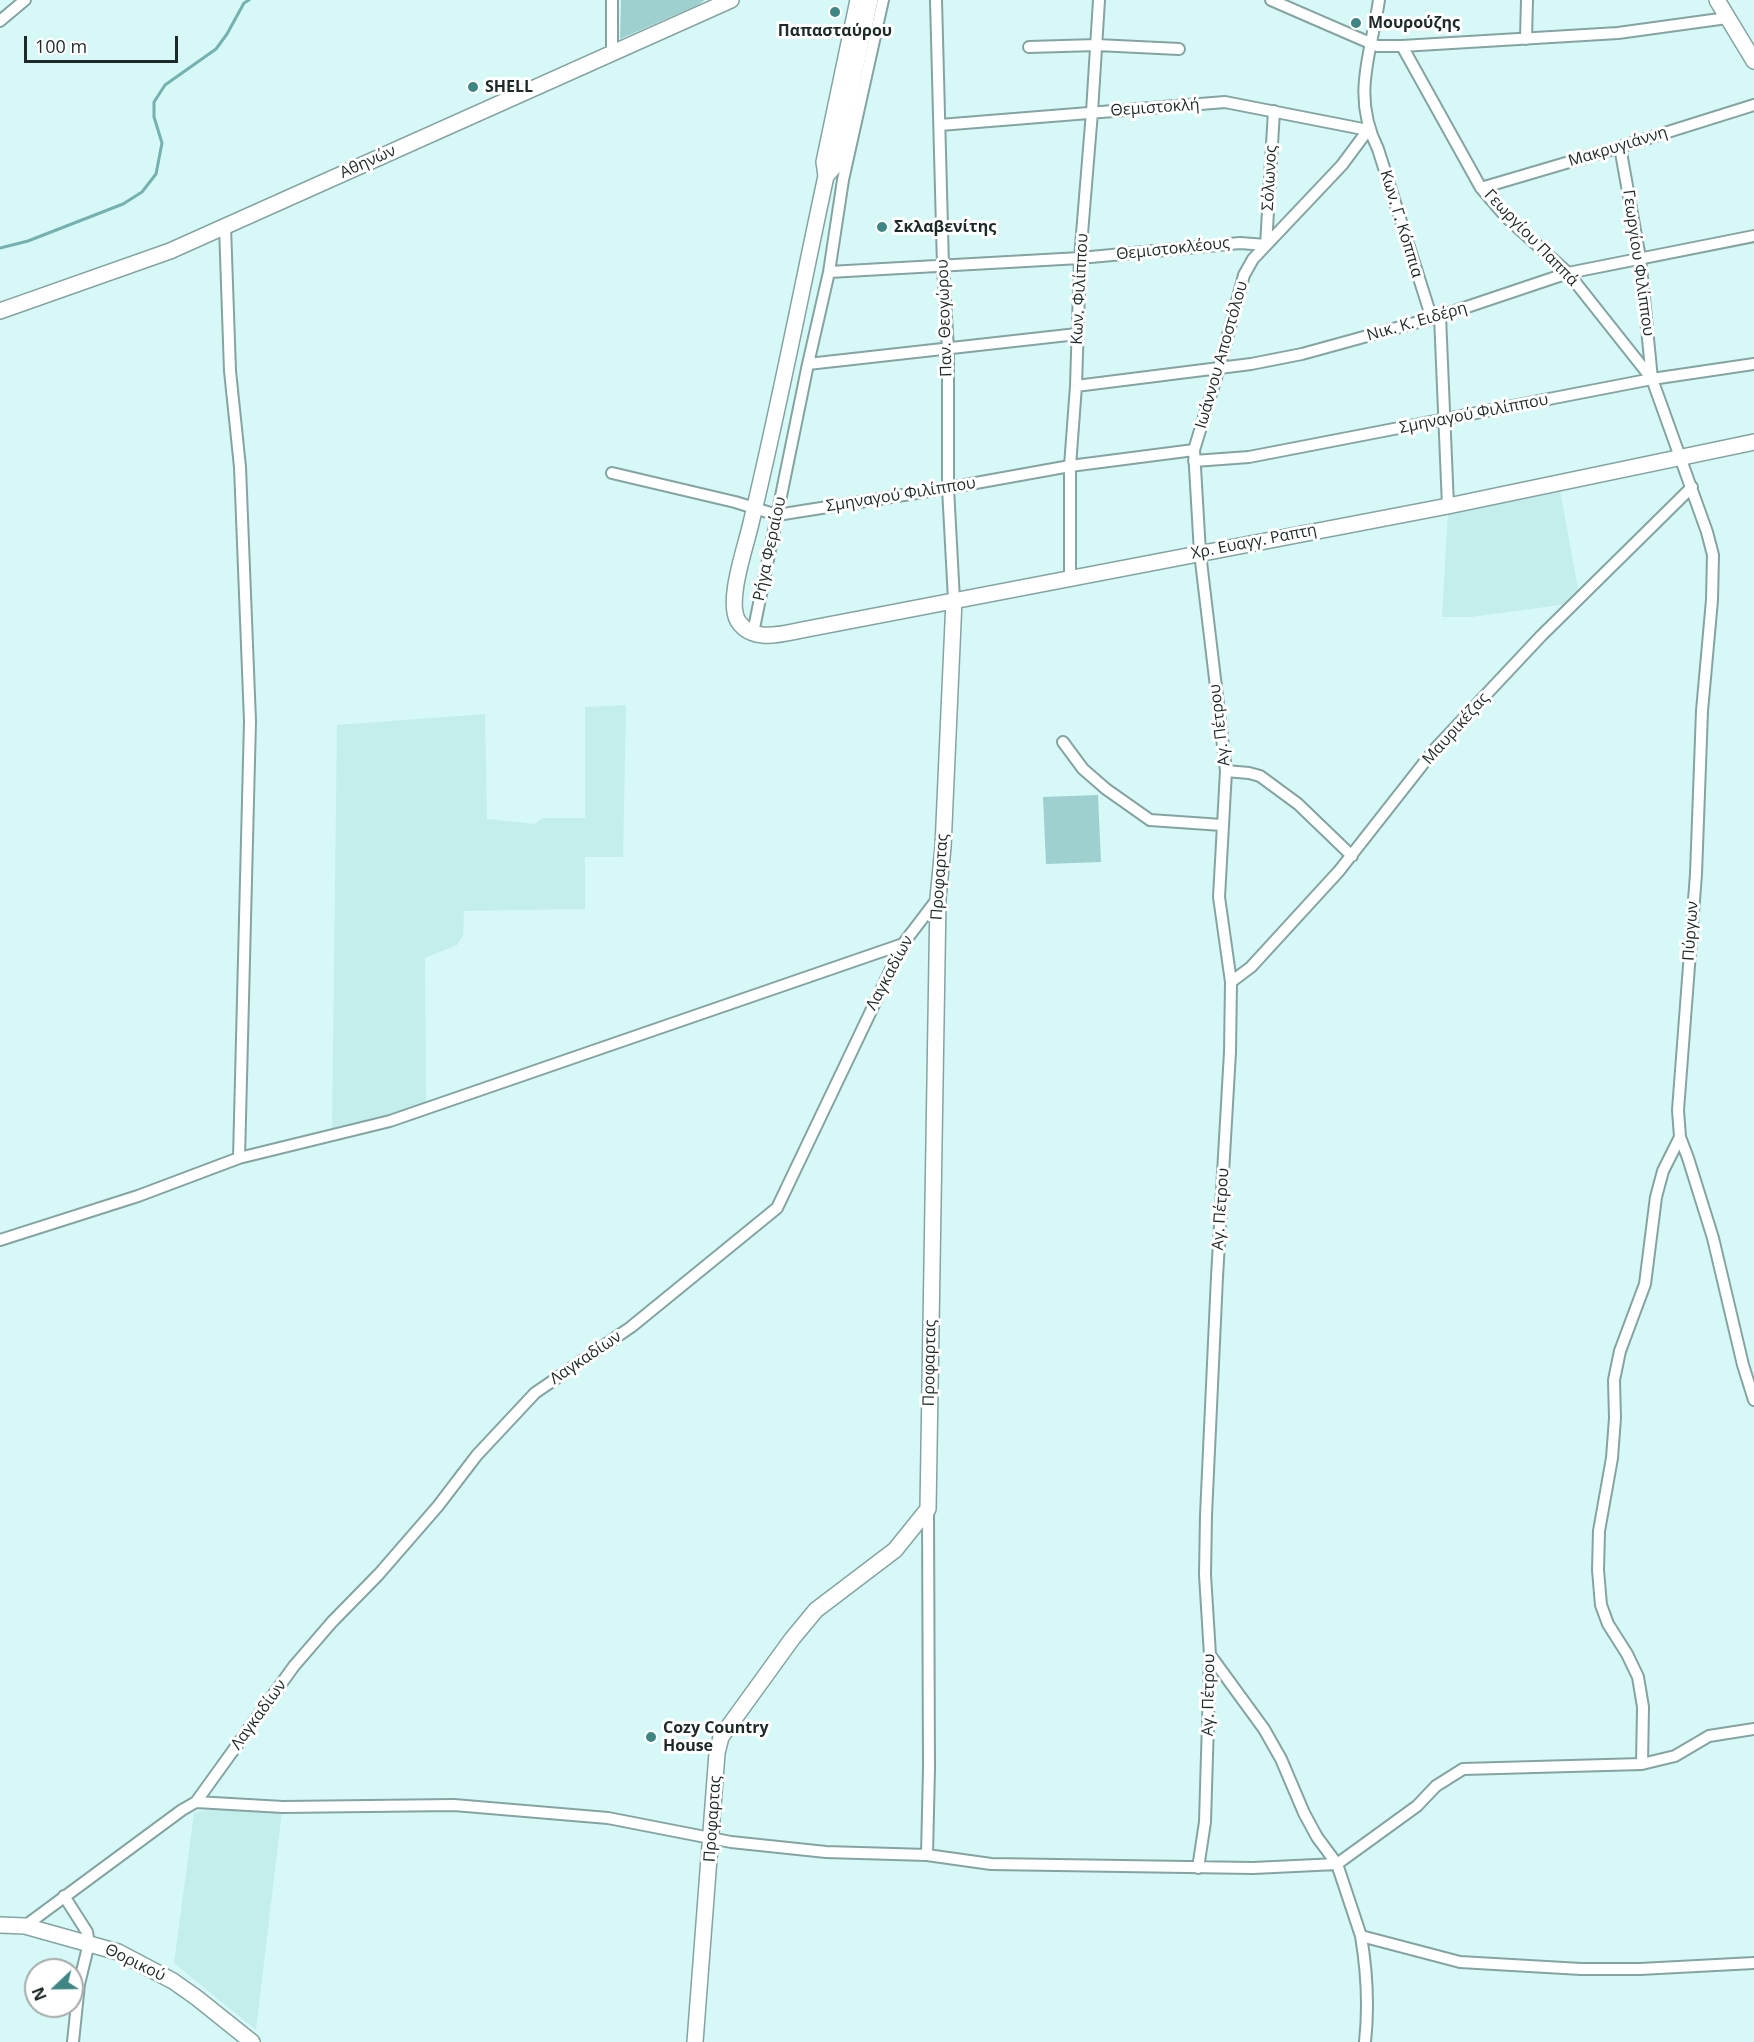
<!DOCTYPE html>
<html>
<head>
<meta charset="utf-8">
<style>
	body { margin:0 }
	#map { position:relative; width:1754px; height:2042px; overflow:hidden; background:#d6f8f7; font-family:"Open Sans",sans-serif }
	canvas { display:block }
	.north { position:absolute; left:24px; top:1958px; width:60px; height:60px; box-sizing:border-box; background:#fff; border:2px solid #a5aaa9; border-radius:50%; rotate:248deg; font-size:16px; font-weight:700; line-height:24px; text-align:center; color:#1d2a29 }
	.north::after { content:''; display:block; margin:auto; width:21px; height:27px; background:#3e8684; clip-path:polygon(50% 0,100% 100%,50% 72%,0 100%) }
	.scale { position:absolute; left:24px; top:36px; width:154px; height:27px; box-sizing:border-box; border:3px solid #1d2a29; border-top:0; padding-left:8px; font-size:18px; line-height:21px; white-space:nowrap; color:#1d2a29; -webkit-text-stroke:4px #fff; paint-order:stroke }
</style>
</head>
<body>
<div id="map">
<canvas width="1754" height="2042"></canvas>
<div class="north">N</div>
<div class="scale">100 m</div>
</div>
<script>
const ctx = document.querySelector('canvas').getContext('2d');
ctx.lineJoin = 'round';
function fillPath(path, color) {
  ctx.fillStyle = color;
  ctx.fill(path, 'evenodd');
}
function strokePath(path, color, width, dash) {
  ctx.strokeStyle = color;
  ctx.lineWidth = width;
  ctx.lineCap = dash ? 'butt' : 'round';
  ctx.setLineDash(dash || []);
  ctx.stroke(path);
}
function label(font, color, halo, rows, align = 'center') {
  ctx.font = font + ' "Open Sans",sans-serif';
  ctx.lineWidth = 6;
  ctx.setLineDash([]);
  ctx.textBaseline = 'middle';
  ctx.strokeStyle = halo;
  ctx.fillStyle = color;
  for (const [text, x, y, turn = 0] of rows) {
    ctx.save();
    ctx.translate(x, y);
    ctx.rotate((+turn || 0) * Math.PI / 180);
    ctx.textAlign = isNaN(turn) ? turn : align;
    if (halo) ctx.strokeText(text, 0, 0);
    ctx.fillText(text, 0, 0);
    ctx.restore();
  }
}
const built = new Path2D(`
	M 1560,490 L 1579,594 L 1568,604 L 1471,617 L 1442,617 L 1448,513 Z
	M 626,705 L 623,857 L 585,857 L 585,909 L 464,911 L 463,936 L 457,945 L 425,958 L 426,1104 L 382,1118 L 332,1130 L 337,725 L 485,714 L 487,819 L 535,824 L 542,818 L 585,818 L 585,707 Z
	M 207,1810 L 282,1811 L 256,2030 L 174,1963 L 194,1813 Z`);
const green = new Path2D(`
	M 621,0 L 705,0 L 698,5 L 620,39 Z
	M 1098,795 L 1101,862 L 1046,864 L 1043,797 Z`);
const stream = new Path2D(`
	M 0,248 L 28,241 L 123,204 L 142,192 L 156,174 L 162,143 L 154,117 L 154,102 L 165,85 L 216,49 L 227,34 L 244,3 L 249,0`);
const street = new Path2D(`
	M 612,0 L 612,52
	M 936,0 L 943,266 L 948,350 L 948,488 L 954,600
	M 1271,0 L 1377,46 L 1402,46 L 1618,33 L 1727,18
	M 1379,0 C 1371,55 1351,95 1378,149 L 1432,319
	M 0,21 L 25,0
	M 1526,39 L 1527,0
	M 1402,46 L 1481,188 L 1506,217 L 1568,273 L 1652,379 L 1707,532 L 1713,555 L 1712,600 L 1702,711 L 1696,874 L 1678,1110 L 1680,1137 L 1688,1158 L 1713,1238 L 1743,1365 L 1754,1400
	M 1029,47 L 1097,45 L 1179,49
	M 940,125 L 1225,102 L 1368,130
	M 1620,147 L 1640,258 L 1652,379
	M 1481,188 L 1620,147 L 1754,105
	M 225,226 L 230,371 L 240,467 L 250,721 L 239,1158
	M 829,272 L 1080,258 L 1240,243 L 1266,245 L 1274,111
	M 1440,316 L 1448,506
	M 808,364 L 1077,334
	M 1076,386 L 1251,364 L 1302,354 L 1440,316 L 1568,273 L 1754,236
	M 1194,461 L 1249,457 L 1652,379 L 1754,364
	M 612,473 L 735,502 L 777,515 L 948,488 L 1070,466 L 1194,450
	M 1070,578 L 1070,466 L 1076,386 L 1080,258 L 1092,112 L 1099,0
	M 753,633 L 808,364 L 829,272 L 843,180 L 883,0
	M 1063,742 L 1083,769 L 1106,789 L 1150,820 L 1222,825
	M 1226,771 L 1249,773 L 1260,776 L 1298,804 L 1352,856
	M 1231,982 L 1251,967 L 1339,871 L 1434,750 L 1541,636 L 1692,487
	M 0,1240 L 138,1196 L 239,1158 L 390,1121 L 903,944
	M 1210,1655 L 1264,1729 L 1281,1759 L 1304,1813 L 1317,1837 L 1337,1864 L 1361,1936 L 1460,1962 L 1581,1969 L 1640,1969 L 1754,1963
	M 1642,1764 L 1643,1707 L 1638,1677 L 1627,1654 L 1608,1624 L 1601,1605 L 1598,1570 L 1599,1531 L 1612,1458 L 1615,1418 L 1614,1380 L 1620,1351 L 1645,1284 L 1656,1197 L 1663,1171 L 1680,1137
	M 196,1802 L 294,1666 L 332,1622 L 379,1574 L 438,1506 L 477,1455 L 535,1393 L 631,1327 L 777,1208 L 903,944 L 938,898
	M 927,1855 L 929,1768 L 928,1509
	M 1198,1868 L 1205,1822 L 1210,1655 L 1205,1575 L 1206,1515 L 1217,1277 L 1230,1052 L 1231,982 L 1219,897 L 1226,771 L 1200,553 L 1194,450 L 1219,368 L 1244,275 L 1253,259 L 1342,165 L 1368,130
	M 64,1896 L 87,1932 L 89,1943 L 79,1984 L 73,2042
	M 25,1926 L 182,1810 L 196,1802 L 283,1807 L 454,1805 L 608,1818 L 731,1842 L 826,1852 L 927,1855 L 991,1864 L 1253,1868 L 1337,1864 L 1417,1806 L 1436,1786 L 1463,1769 L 1642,1764 L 1675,1756 L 1709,1736 L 1754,1729
	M 1361,1936 C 1367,1972 1369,2006 1365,2042`);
const secondary = new Path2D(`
	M 858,0 L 824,162 L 826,176 C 801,292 779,408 751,523 C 746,546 726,601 738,621 C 752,643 782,634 802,630 L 1448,506 L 1754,442
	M 1717,0 L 1754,61
	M 826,176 L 834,167 L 870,0
	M 0,311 L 170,251 L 731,0
	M 0,1925 L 25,1926 L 118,1952 L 173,1981 L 197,1998 L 252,2042
	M 695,2042 L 717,1753 L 721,1737 L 792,1639 L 816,1610 L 895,1550 L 928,1509 L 938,898 L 943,847 L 954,600`);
const markers = [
	[835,12,6,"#3e8684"],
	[1356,23,6,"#3e8684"],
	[473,87,6,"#3e8684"],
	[882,227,6,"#3e8684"],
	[651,1737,6,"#3e8684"]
];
const poiNames = [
	["Μουρούζης",1368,23],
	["Παπασταύρου",835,31,"center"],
	["SHELL",485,87],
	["Σκλαβενίτης",894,227],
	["Cozy Country",663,1728],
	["House",663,1746]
];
const streetNames = [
	["Θεμιστοκλή",1155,108,-4],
	["Μακρυγιάννη",1618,147,-17],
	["Αθηνών",368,162,-24],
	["Σόλωνος",1270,178,-87],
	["Κων. Γ. Κόππια",1401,224,73],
	["Γεωργίου Παππά",1531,238,46],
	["Θεμιστοκλέους",1173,249,-6],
	["Γεωργίου Φιλίππου",1638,263,82],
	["Κων. Φιλίππου",1080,289,-87],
	["Παν. Θεογώρου",945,318,-92],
	["Νικ. Κ. Ειδέρη",1417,322,-16],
	["Ιωάννου Αποστόλου",1222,355,-74],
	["Σμηναγού Φιλίππου",1474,414,-11],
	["Σμηναγού Φιλίππου",901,495,-9],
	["Χρ. Ευαγγ. Ραπτη",1254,542,-11],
	["Ρήγα Φεραίου",770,549,-78],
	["Αγ. Πέτρου",1220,725,-97],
	["Μαυρικέζας",1456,729,-48],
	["Προφαρτας",940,877,-86],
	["Πύργων",1691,931,-86],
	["Λαγκαδίων",890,973,-62],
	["Αγ. Πέτρου",1221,1209,-86],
	["Λαγκαδίων",586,1358,-34],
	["Προφαρτας",930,1363,-89],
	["Αγ. Πέτρου",1209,1695,-89],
	["Λαγκαδίων",259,1715,-54],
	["Προφαρτας",713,1819,-86],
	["Θορικού",135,1963,26]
];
fillPath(built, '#c3eeec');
fillPath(green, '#9dd0ce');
strokePath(stream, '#75b1ae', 3);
strokePath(street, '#84a4a2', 14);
strokePath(secondary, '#84a4a2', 18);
strokePath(street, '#fff', 10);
strokePath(secondary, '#fff', 15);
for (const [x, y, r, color] of markers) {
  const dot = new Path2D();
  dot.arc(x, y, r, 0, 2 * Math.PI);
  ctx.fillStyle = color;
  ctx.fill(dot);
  strokePath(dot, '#fff', 2);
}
label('bold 16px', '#1d2a29', '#fff', poiNames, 'left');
label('16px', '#1d2a29', '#fff', streetNames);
</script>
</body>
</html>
